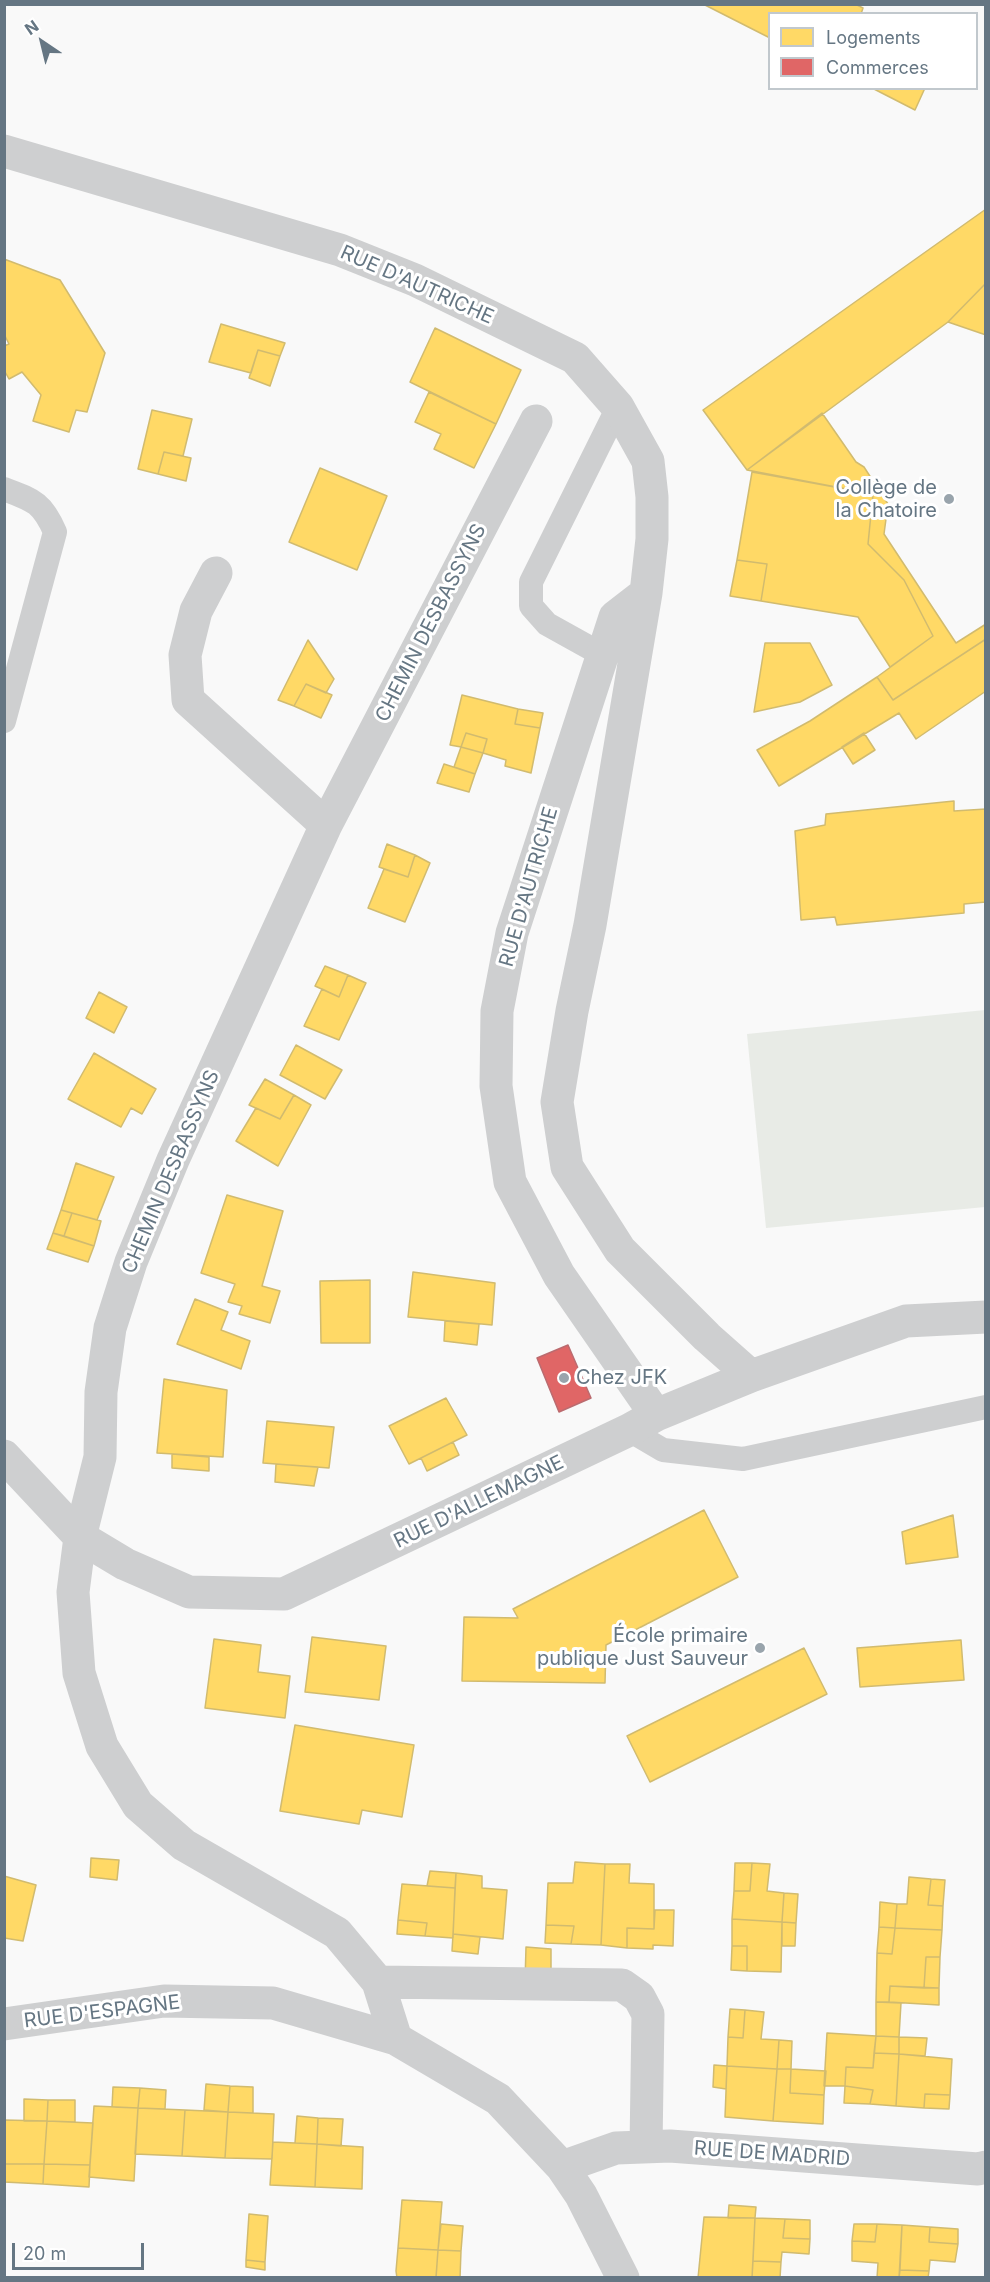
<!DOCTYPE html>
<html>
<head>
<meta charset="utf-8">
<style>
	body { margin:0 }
	#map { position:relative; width:990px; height:2282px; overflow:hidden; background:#f9f9f9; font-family:Inter,sans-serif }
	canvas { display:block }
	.frame { position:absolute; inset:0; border:6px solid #657683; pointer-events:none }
	.legend { position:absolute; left:768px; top:12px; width:210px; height:78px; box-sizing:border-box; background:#fff; border:2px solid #c1c8cd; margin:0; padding:8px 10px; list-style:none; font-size:18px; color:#657683 }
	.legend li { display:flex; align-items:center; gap:12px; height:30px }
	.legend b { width:30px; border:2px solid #c1c8cd }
	.north { position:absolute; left:12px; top:12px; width:60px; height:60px; -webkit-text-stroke:4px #fff; paint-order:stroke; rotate:325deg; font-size:16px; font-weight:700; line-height:24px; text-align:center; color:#657683 }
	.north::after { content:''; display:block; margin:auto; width:21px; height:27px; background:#657683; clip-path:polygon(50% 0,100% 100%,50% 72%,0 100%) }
	.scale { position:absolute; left:12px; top:2243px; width:132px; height:27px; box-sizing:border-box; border:3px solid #657683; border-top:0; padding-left:8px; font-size:18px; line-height:21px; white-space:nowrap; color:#657683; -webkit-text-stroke:4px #fff; paint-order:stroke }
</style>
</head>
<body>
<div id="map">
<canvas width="990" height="2282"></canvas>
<div class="frame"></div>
<ul class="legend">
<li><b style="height:16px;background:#ffd966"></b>Logements</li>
<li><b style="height:16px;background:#e06666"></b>Commerces</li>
</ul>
<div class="north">N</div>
<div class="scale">20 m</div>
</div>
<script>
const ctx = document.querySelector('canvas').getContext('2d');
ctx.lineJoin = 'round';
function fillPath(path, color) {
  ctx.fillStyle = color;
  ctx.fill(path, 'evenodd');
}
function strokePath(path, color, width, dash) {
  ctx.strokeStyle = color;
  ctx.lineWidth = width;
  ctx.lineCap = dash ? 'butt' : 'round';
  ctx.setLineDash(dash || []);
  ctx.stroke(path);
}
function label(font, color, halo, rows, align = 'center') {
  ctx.font = font + ' Inter,sans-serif';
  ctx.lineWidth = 6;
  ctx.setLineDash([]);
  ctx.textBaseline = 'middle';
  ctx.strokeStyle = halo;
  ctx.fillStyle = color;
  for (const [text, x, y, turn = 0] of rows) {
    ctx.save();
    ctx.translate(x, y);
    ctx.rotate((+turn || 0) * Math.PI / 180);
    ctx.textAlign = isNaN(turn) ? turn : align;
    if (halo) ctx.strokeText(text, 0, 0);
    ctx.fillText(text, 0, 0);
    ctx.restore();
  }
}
const green = new Path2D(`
	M 985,1010 L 985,1207 L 766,1228 L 747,1034 Z`);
const homes = new Path2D(`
	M 703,4 L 855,4 L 863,8 L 861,14 L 770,14 L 770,38 Z
	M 872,88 L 925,88 L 915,110 Z
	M 986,209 L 986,283 L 948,322 L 747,470 L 703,410 Z
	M 4,259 L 60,280 L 105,353 L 87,412 L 76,410 L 69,432 L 33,421 L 41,395 L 22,372 L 9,379 L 4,370 L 4,346 L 9,344 L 4,334 Z
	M 986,283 L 986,335 L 948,322 Z
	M 221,324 L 285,343 L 280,356 L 258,350 L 251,373 L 209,362 Z
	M 435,328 L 521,370 L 496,424 L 410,382 Z
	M 258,350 L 280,356 L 270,386 L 249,378 Z
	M 429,392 L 496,424 L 474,468 L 434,449 L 441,434 L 415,422 Z
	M 152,410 L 192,419 L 183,456 L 164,452 L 158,474 L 138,469 Z
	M 822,413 L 856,462 L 864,467 L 888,504 L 884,534 L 956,643 L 986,624 L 986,639 L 893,700 L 877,677 L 933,636 L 904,580 L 868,544 L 873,494 L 747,470 Z
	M 164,452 L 191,458 L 186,481 L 158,474 Z
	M 320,468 L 387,496 L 357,570 L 289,542 Z
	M 752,472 L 873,494 L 868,544 L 904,580 L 933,636 L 890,667 L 858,617 L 761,601 L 767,564 L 737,560 Z
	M 737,560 L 767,564 L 761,601 L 730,596 Z
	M 986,639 L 986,691 L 916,739 L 899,713 L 779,786 L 757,750 L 810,721 L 877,677 L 893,700 Z
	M 308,640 L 334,679 L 326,693 L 306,684 L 294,706 L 278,700 Z
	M 765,643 L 810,643 L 832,685 L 800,702 L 754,712 Z
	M 306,684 L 332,695 L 321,718 L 294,706 Z
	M 462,695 L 518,709 L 515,724 L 540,728 L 531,773 L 505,766 L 506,760 L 483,753 L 487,739 L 466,733 L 461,747 L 450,745 Z
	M 518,709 L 543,713 L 540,728 L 515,724 Z
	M 466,733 L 487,739 L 483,753 L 461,747 Z
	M 864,733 L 875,750 L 853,764 L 842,747 Z
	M 461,747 L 483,753 L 475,774 L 454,767 Z
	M 444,764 L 475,774 L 469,792 L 437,783 Z
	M 954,801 L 954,811 L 986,809 L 986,902 L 964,904 L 964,913 L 837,925 L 835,917 L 801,920 L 795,831 L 825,825 L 826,814 Z
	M 387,844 L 415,855 L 408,877 L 379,867 Z
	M 415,855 L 430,863 L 405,922 L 368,908 L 384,869 L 408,877 Z
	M 325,966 L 348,975 L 339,997 L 315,986 Z
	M 348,975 L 366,983 L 339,1040 L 304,1026 L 322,989 L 339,997 Z
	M 99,992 L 127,1007 L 114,1033 L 86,1018 Z
	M 296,1045 L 342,1070 L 325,1099 L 280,1075 Z
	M 94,1053 L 156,1089 L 142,1114 L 131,1108 L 121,1127 L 68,1099 Z
	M 265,1079 L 294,1095 L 280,1119 L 249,1105 Z
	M 294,1095 L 311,1105 L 278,1166 L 236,1141 L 256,1108 L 280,1119 Z
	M 76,1163 L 114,1177 L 97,1220 L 61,1210 Z
	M 227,1195 L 283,1211 L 262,1286 L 280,1291 L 270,1323 L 239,1314 L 242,1306 L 228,1302 L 235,1284 L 201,1273 Z
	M 61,1210 L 72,1213 L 64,1236 L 53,1233 Z
	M 72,1213 L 101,1221 L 94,1246 L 64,1236 Z
	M 53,1233 L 94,1246 L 88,1262 L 47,1249 Z
	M 413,1272 L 495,1283 L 492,1325 L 408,1317 Z
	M 370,1280 L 370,1343 L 321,1343 L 320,1281 Z
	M 195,1299 L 228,1312 L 221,1330 L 250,1341 L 241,1369 L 177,1344 Z
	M 445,1321 L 479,1324 L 477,1345 L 444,1341 Z
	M 164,1379 L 227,1390 L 223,1457 L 157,1453 Z
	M 446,1398 L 467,1435 L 409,1464 L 389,1426 Z
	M 267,1421 L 334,1427 L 329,1468 L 263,1463 Z
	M 453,1442 L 459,1455 L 427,1471 L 421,1458 Z
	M 172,1454 L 209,1457 L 209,1471 L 172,1468 Z
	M 276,1464 L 318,1467 L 314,1486 L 275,1482 Z
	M 704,1510 L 738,1577 L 606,1645 L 605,1683 L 462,1681 L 464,1617 L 518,1618 L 513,1609 Z
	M 953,1515 L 958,1557 L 906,1564 L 902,1532 Z
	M 312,1637 L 386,1646 L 379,1700 L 305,1692 Z
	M 214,1639 L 261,1645 L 258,1672 L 290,1676 L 285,1718 L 205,1708 Z
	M 961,1640 L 964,1680 L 860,1687 L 857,1648 Z
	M 804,1648 L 827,1694 L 650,1782 L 627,1736 Z
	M 295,1725 L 414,1745 L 402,1817 L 362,1810 L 359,1824 L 280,1811 Z
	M 91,1858 L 119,1860 L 117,1880 L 90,1877 Z
	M 575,1862 L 605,1864 L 601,1945 L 571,1944 L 574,1926 L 546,1925 L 548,1883 L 573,1883 Z
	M 735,1863 L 752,1863 L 750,1891 L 734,1891 Z
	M 752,1863 L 770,1864 L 767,1891 L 784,1893 L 782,1922 L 732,1919 L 734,1891 L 750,1891 Z
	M 605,1864 L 630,1864 L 629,1883 L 654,1884 L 654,1929 L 627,1928 L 627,1948 L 601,1945 Z
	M 430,1871 L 456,1873 L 455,1888 L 427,1886 Z
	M 456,1873 L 482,1876 L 482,1888 L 507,1890 L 503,1939 L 453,1934 Z
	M 4,1876 L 36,1885 L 23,1941 L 4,1938 Z
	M 909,1877 L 931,1879 L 928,1905 L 943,1906 L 942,1930 L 895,1928 L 897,1904 L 907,1904 Z
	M 931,1879 L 945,1880 L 943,1906 L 928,1905 Z
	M 402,1884 L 455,1888 L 453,1938 L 425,1936 L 427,1923 L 398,1920 Z
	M 784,1893 L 798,1894 L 796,1923 L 782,1922 Z
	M 880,1902 L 897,1904 L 895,1928 L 879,1927 Z
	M 655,1910 L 674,1910 L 673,1946 L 653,1945 L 653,1949 L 627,1948 L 627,1928 L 654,1929 Z
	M 732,1919 L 782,1922 L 781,1972 L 747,1971 L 747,1946 L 732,1946 Z
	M 398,1920 L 427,1923 L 425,1936 L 397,1934 Z
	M 782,1922 L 796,1923 L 795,1946 L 782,1946 Z
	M 546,1925 L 574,1926 L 571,1944 L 545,1943 Z
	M 879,1927 L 895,1928 L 892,1954 L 877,1953 Z
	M 895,1928 L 942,1930 L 940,1957 L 926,1957 L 924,1988 L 890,1986 L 889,2002 L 876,2002 L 877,1953 L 892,1954 Z
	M 453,1934 L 480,1937 L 478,1954 L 452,1951 Z
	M 732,1946 L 747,1946 L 747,1971 L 731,1970 Z
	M 526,1947 L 551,1949 L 551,1983 L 525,1982 Z
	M 926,1957 L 940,1957 L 939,1988 L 924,1988 Z
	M 890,1986 L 939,1988 L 939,2005 L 889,2002 Z
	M 876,2002 L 901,2003 L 899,2037 L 876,2036 Z
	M 730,2009 L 745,2010 L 743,2038 L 728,2037 Z
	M 745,2010 L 764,2012 L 761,2039 L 779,2040 L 777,2069 L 727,2066 L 728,2037 L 743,2038 Z
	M 827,2033 L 876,2036 L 873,2068 L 846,2067 L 845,2086 L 824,2086 Z
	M 876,2036 L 899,2037 L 899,2054 L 874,2053 Z
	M 899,2037 L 927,2038 L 925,2056 L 899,2054 Z
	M 779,2040 L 792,2041 L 791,2069 L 777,2069 Z
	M 874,2053 L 899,2054 L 896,2106 L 870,2104 L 873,2090 L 845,2086 L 846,2067 L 873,2068 Z
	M 899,2054 L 952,2059 L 950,2095 L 925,2094 L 924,2108 L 896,2106 Z
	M 714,2065 L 727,2066 L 726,2089 L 713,2087 Z
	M 727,2066 L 777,2069 L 773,2121 L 725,2117 Z
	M 777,2069 L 791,2069 L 790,2093 L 824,2095 L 823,2124 L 773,2121 Z
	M 791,2069 L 826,2071 L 824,2095 L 790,2093 Z
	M 206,2084 L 230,2086 L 228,2112 L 204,2110 Z
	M 230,2086 L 253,2087 L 253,2113 L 228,2112 Z
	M 845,2086 L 873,2090 L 870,2104 L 844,2103 Z
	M 113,2087 L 140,2088 L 138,2108 L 112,2107 Z
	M 140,2088 L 166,2090 L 165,2109 L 138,2108 Z
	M 925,2094 L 950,2095 L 949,2109 L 924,2108 Z
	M 24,2099 L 48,2100 L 47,2121 L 24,2121 Z
	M 48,2100 L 75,2100 L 75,2122 L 47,2121 Z
	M 94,2106 L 138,2108 L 134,2181 L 89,2177 Z
	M 138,2108 L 185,2110 L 182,2156 L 135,2154 Z
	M 185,2110 L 228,2112 L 225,2158 L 182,2156 Z
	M 228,2112 L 274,2114 L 272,2159 L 225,2158 Z
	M 297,2116 L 318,2118 L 317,2144 L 295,2143 Z
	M 318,2118 L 343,2119 L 341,2146 L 317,2144 Z
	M 4,2120 L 47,2121 L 44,2164 L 4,2164 Z
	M 47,2121 L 93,2123 L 90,2165 L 44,2164 Z
	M 273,2142 L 317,2144 L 315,2187 L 270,2185 Z
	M 317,2144 L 363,2147 L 362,2189 L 315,2187 Z
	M 4,2164 L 44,2164 L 43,2184 L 4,2182 Z
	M 44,2164 L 90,2165 L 89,2187 L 43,2184 Z
	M 402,2200 L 442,2202 L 438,2250 L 398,2248 Z
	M 729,2205 L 756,2207 L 755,2218 L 728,2218 Z
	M 249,2214 L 268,2216 L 265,2262 L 246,2260 Z
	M 704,2217 L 755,2218 L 752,2278 L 698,2278 Z
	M 755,2218 L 785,2219 L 783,2238 L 810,2239 L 809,2254 L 782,2252 L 781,2262 L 753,2261 Z
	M 785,2219 L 810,2220 L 810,2239 L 783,2238 Z
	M 441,2224 L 463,2226 L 461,2251 L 438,2250 Z
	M 854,2224 L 877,2224 L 875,2242 L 852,2241 Z
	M 877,2224 L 902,2225 L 899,2278 L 877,2278 L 878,2263 L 852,2261 L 852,2241 L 875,2242 Z
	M 902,2225 L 930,2227 L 929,2242 L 958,2244 L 955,2262 L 930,2260 L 929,2271 L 900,2270 Z
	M 930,2227 L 958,2229 L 958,2244 L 929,2242 Z
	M 398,2248 L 438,2250 L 436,2278 L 397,2278 L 396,2271 Z
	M 438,2250 L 461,2251 L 460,2278 L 436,2277 Z
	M 246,2260 L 265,2262 L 265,2270 L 246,2267 Z
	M 753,2261 L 781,2262 L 780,2278 L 752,2278 Z
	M 900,2270 L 929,2271 L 928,2278 L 899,2278 Z`);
const shops = new Path2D(`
	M 568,1345 L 591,1398 L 559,1412 L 537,1358 Z`);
const service = new Path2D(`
	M 4,489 C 33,500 42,502 55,532 L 4,721
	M 601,654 L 547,624 L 531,606 L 531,582 L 618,407
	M 629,1430 L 663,1450 L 743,1459 L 986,1407`);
const minor = new Path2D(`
	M 4,151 L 340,250 L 415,280 L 575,358 L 618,407 L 648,461 L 652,497 L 652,539 L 646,593 L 590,925 L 572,1011 L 557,1102 L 567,1167 L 620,1250 L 707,1337 L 751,1376
	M 216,573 L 196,611 L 185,655 L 188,700 L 326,825
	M 646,593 L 615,617 L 512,933 L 497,1011 L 496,1086 L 510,1182 L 559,1275 L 656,1415
	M 4,1456 L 80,1537 L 125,1564 L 189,1592 L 284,1594 L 629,1430 L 656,1415 L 751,1376 L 906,1321 L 986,1317
	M 378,1982 L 622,1985 L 639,1997 L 648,2014 L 646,2147
	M 4,2024 L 164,2001 L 273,2003 L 396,2039 L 498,2099 L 562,2167 L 581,2195 L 623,2278
	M 396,2039 L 378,1982 L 337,1933 L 184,1845 L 138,1805 L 102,1746 L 79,1673 L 73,1592 L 80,1537 L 100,1457 L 101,1392 L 110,1328 L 131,1262 L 173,1160 L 326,825 L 536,421
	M 562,2167 L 616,2148 L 670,2146 L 978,2169 L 986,2167`);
const markers = [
	[949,499,6,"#99a4ac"],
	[564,1378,6,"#99a4ac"],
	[760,1648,6,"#99a4ac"]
];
const streetNames = [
	["RUE D'AUTRICHE",417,285,24],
	["CHEMIN DESBASSYNS",431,623,-63],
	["RUE D'AUTRICHE",529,887,-74],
	["CHEMIN DESBASSYNS",171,1172,-67],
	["RUE D'ALLEMAGNE",479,1502,-26],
	["RUE D'ESPAGNE",102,2012,-7],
	["RUE DE MADRID",772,2154,4]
];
const poiNames = [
	["Collège de",937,488],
	["la Chatoire",937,511],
	["Chez JFK",576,1378,"left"],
	["École primaire",748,1636],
	["publique Just Sauveur",748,1659]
];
fillPath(green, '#e8ebe6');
fillPath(homes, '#ffd966');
strokePath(homes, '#d1bb6f', 1.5);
fillPath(shops, '#e06666');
strokePath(shops, '#bb6b6f', 1.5);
strokePath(service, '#cecfd0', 24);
strokePath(minor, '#cecfd0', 33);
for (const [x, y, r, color] of markers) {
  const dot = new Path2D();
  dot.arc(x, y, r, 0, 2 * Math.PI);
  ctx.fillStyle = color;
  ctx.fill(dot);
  strokePath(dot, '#fff', 2);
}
label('20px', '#657683', '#fff', streetNames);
label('20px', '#657683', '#fff', poiNames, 'right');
</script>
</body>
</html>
